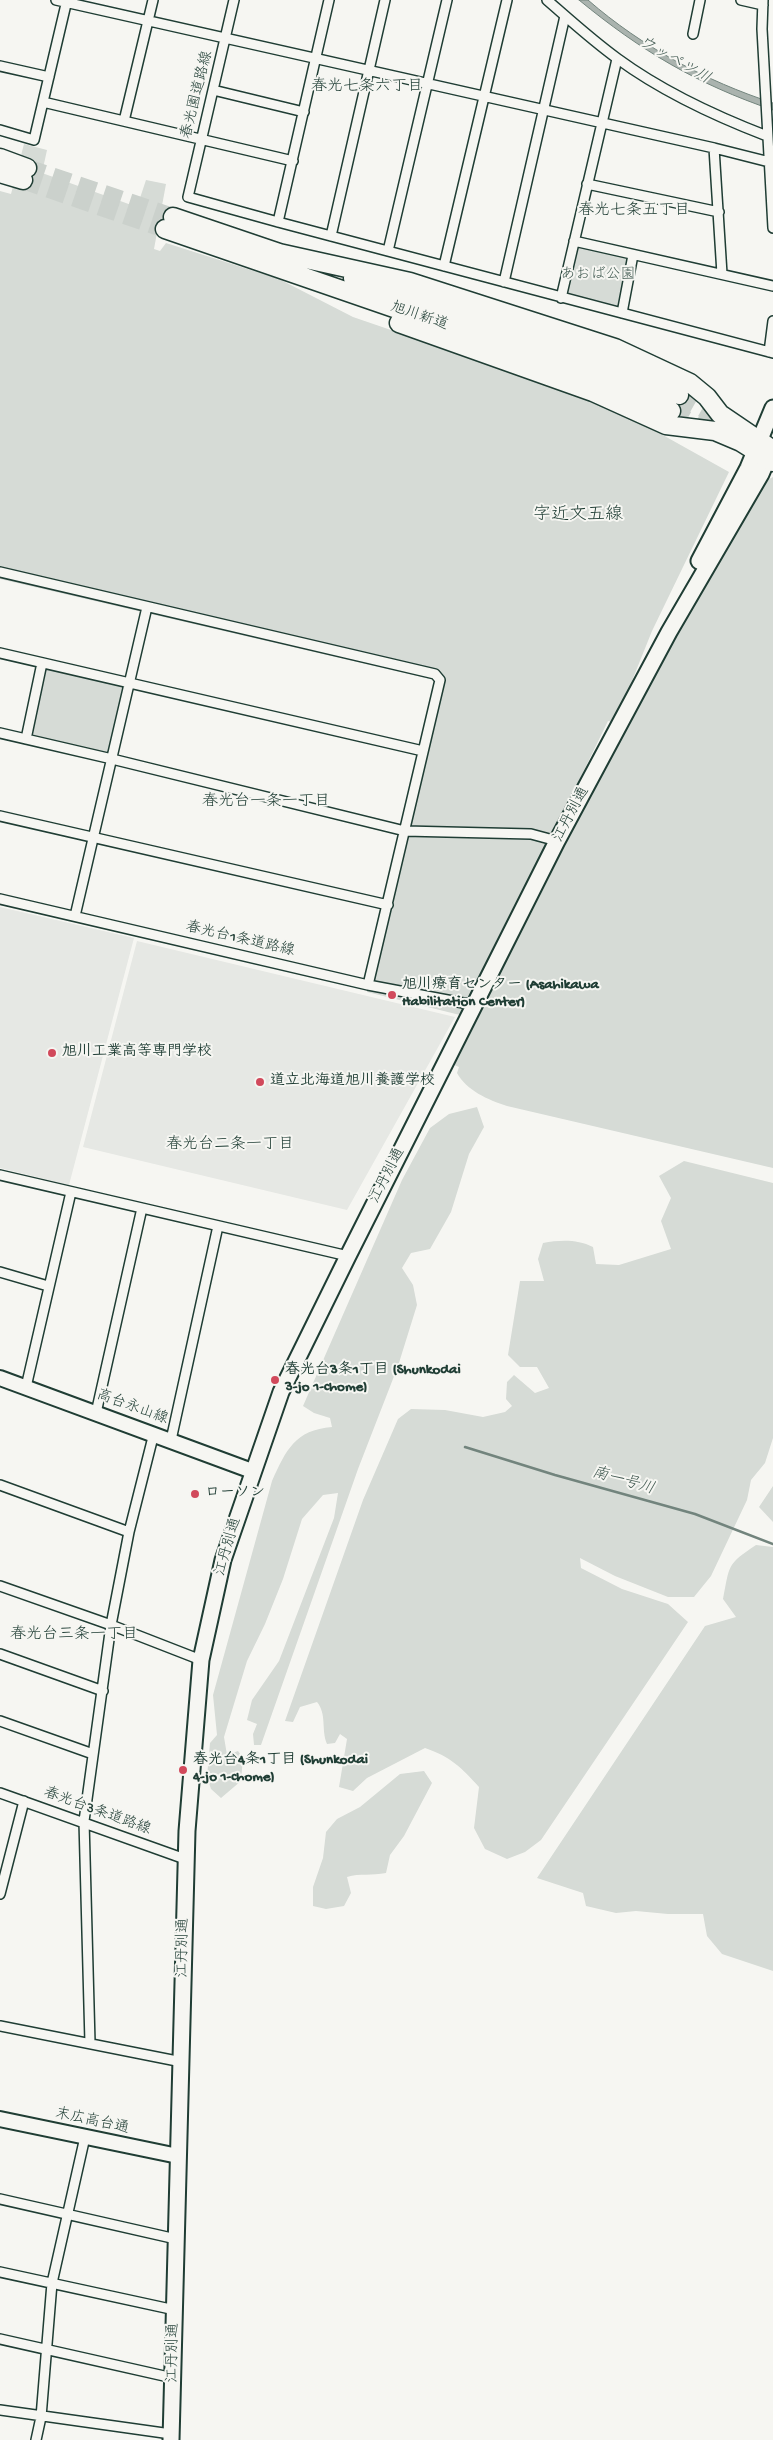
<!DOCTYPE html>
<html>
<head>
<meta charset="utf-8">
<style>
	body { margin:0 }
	canvas { display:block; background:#f6f6f2 }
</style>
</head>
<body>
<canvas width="773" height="2440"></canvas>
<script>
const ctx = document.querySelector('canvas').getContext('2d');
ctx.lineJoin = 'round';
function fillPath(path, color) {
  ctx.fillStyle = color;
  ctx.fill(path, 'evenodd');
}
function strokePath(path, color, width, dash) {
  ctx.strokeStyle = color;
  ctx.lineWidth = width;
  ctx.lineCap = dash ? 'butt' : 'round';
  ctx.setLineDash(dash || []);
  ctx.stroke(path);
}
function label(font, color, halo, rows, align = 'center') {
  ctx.font = font + ' "Gochi Hand","Klee One",sans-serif';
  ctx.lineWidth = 4;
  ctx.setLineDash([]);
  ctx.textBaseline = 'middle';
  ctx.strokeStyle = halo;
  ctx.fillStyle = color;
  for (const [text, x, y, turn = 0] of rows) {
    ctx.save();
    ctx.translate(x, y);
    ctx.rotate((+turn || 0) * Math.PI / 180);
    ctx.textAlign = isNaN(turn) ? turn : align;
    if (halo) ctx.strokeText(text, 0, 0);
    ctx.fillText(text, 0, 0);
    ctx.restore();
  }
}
const built = new Path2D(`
	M 0,907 L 134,938 L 69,1185 L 0,1168 Z
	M 137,941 L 455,1017 L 347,1210 L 83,1147 Z`);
const green = new Path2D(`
	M 24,144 L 47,150 L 42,173 L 137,207 L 146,180 L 166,184 L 154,249 L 160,251 L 166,243 L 279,279 L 353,317 L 566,390 L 652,429 L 729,472 L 652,631 L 615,723 L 608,721 L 464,1016 L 367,992 L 443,682 L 0,579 L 0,191 L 11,194 Z
	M 574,241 L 633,255 L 622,313 L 561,298 Z
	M 773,477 L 773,1168 L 507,1106 C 488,1100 466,1090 457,1073 L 459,1067 L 450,1063 L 672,634 L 760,484 Z
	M 42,663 L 129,684 L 112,759 L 26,739 Z
	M 477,1107 L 484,1127 L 469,1154 L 451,1212 L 430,1249 L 411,1253 L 402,1268 L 413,1285 L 417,1305 L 398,1366 L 358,1469 L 261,1745 L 254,1745 L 253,1734 L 257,1724 L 247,1720 L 252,1700 L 279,1661 L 334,1518 L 338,1493 L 323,1495 L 302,1519 L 283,1579 L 265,1624 L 247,1661 L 224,1737 L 227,1755 L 238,1751 L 243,1758 L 241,1781 L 221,1798 L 211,1789 L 207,1777 L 210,1743 L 217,1735 L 213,1695 L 272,1481 C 286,1450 295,1430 332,1427 L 330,1418 L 314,1413 L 303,1406 L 402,1180 L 430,1128 L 449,1114 Z
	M 684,1161 L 773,1183 L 773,1438 L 765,1463 L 751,1480 L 747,1500 L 711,1576 L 694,1597 L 668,1597 L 615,1576 L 580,1558 L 581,1568 L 622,1589 L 668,1604 L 688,1622 L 541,1840 L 525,1852 L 507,1859 L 485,1849 L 474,1828 L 479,1787 C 461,1767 451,1757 425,1748 L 367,1778 L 353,1791 L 339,1787 L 347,1739 L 340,1734 L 335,1743 L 327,1744 C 321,1730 327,1714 317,1702 L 300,1707 L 293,1722 L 285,1721 L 363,1500 L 398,1419 L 411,1409 L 445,1410 L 483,1417 L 505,1412 L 512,1406 L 506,1399 L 507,1382 L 514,1375 L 535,1393 L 549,1388 L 537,1367 L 520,1367 L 508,1355 L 520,1281 L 544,1281 L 538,1259 L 543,1243 C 560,1240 577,1239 593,1247 L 596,1264 L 619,1265 L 671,1249 L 661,1221 L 671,1198 L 659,1176 Z
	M 773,1486 L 773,1522 L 759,1507 Z
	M 756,1545 L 773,1547 L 773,1971 L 722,1954 L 707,1936 L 703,1914 L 668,1914 L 636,1911 L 616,1913 L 586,1906 L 583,1893 L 537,1878 L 705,1626 L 736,1617 L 723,1599 C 730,1565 726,1565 756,1545 Z
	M 424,1771 L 432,1783 L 404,1836 L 390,1855 L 386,1873 C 372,1876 360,1873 347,1877 L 351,1893 L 344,1906 L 326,1909 L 313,1906 L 313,1887 L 323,1858 L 326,1832 L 337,1819 L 360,1807 L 400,1774 Z`);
const water = new Path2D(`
	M 579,0 L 588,0 C 642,47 706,81 773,103 L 773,110 C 697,84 641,51 579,0 Z`);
const stream = new Path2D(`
	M 465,1447 L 555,1475 L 695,1514 L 773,1544`);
const highwayTunnel = new Path2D(`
	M 27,168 L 173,217
	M 23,180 L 165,229
	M 679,395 L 727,422
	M 671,411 L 705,430`);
const street = new Path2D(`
	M 56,0 L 714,148 L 773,163
	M 234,0 L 188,197 L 278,222 L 773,353
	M 547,0 C 570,20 593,41 618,59 C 663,92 715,116 767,136
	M 741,0 L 763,5
	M 763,0 L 762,29 L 773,228
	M 693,34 L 700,0
	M 0,66 L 49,77
	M 213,90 L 304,112
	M 43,102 L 293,161
	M 124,121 L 153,0
	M 0,130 L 34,140 L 67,0
	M 714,148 L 722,274
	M 587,184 L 719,212
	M 278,222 L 329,0
	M 331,236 L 385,0
	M 574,241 L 773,286
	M 388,251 L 447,0
	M 444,266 L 507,0
	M 504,282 L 565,16
	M 561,298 L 617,59
	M 622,313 L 633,255
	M 769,352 L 773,321
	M 0,572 L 435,674 L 440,680 L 368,985
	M 0,653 L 423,751
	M 0,733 L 112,759 L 405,831 L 531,834 L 557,841
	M 26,739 L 42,663
	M 0,816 L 388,905
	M 0,899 L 368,985 L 474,1005
	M 75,916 L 147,607
	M 0,1175 L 348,1256
	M 0,1272 L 48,1286
	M 26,1387 L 71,1192
	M 96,1413 L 142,1208
	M 171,1440 L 218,1226
	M 0,1485 L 129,1532
	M 0,1586 L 111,1625 L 201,1660
	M 0,1654 L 103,1691
	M 0,1721 L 93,1754
	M 0,1793 L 185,1859
	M 0,1894 L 24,1801
	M 0,2026 L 182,2062
	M 90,2043 L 84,1821 L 111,1625 L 129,1532 L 154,1433
	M 0,2199 L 176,2239
	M 0,2272 L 175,2310
	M 0,2339 L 173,2378
	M 0,2410 L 171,2434
	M 36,2440 L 41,2417 L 52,2283 L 85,2137`);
const secondary = new Path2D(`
	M 0,1378 L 252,1471
	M 0,2119 L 178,2156`);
const primary = new Path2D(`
	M 699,561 L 748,468 L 773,408
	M 171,2440 L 187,1831 L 201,1660 L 223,1560 L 281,1392 L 348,1256 L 557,841 L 669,632 L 761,474 L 772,448`);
const highway = new Path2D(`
	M 0,158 L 27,168
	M 0,173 L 23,180
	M 173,217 L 288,256
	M 165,229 L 600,379 L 671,411
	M 279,253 L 410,282 L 615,348 L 690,383 L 707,397 L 720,414 L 773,450
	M 353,278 L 609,364 L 679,395
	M 399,323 L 593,392 L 666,425 L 715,431 L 741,442 L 773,462`);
const markers = [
	[392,995,5,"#d1495b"],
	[52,1053,5,"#d1495b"],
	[260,1082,5,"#d1495b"],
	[275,1380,5,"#d1495b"],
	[195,1494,5,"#d1495b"],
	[183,1770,5,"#d1495b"]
];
const streetNames = [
	["春光園道路線",198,95,-76],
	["旭川新道",419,317,19],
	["江丹別通",572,815,-62],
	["春光台1条道路線",240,940,13],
	["江丹別通",388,1176,-63],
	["高台永山線",132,1408,20],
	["江丹別通",229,1547,-74],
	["春光台3条道路線",97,1812,20],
	["江丹別通",184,1948,-89],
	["末広高台通",92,2122,12],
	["江丹別通",174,2353,-89]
];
const parkNames = [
	["あおば公園",598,276]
];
const poiNames = [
	["旭川療育センター (Asahikawa",402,986],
	["Habilitation Center)",402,1003],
	["旭川工業高等専門学校",62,1053],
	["道立北海道旭川養護学校",270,1082],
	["春光台3条1丁目 (Shunkodai",285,1371],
	["3-jo 1-chome)",285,1388],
	["ローソン",205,1494],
	["春光台4条1丁目 (Shunkodai",193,1761],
	["4-jo 1-chome)",193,1778]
];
const waterNames = [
	["ウッペツ川",674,61,30],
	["南一号川",623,1482,16]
];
const neighbourhoodNames = [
	["春光七条六丁目",367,88],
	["春光七条五丁目",634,212],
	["春光台一条一丁目",266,803],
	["春光台二条一丁目",230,1146],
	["春光台三条一丁目",74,1636]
];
const quarterNames = [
	["字近文五線",578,516]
];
fillPath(built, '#e6e8e4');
fillPath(green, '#d6dbd6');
fillPath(water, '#aab3ae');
strokePath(water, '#72847d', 1);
strokePath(stream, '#72847d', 2.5);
strokePath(highwayTunnel, '#cbd1cc', 18, [18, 9]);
strokePath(street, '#1f3d34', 12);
strokePath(secondary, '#1f3d34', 18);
strokePath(primary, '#1f3d34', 19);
strokePath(highway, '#1f3d34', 21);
strokePath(street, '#f6f6f2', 9);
strokePath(secondary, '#f6f6f2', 14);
strokePath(primary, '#f6f6f2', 15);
strokePath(highway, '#f6f6f2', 18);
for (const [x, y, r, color] of markers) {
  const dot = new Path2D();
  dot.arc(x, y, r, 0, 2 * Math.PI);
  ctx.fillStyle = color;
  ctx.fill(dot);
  strokePath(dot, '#f6f6f2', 2);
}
label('15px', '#1f3d34', '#f6f6f2', streetNames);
label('15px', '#445d54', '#f6f6f2', parkNames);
label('bold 15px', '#1f3d34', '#f6f6f2', poiNames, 'left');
label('italic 16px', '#425a52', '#f6f6f2', waterNames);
label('16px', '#1f3d34', '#f6f6f2', neighbourhoodNames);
label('18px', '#1f3d34', '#f6f6f2', quarterNames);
</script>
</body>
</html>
